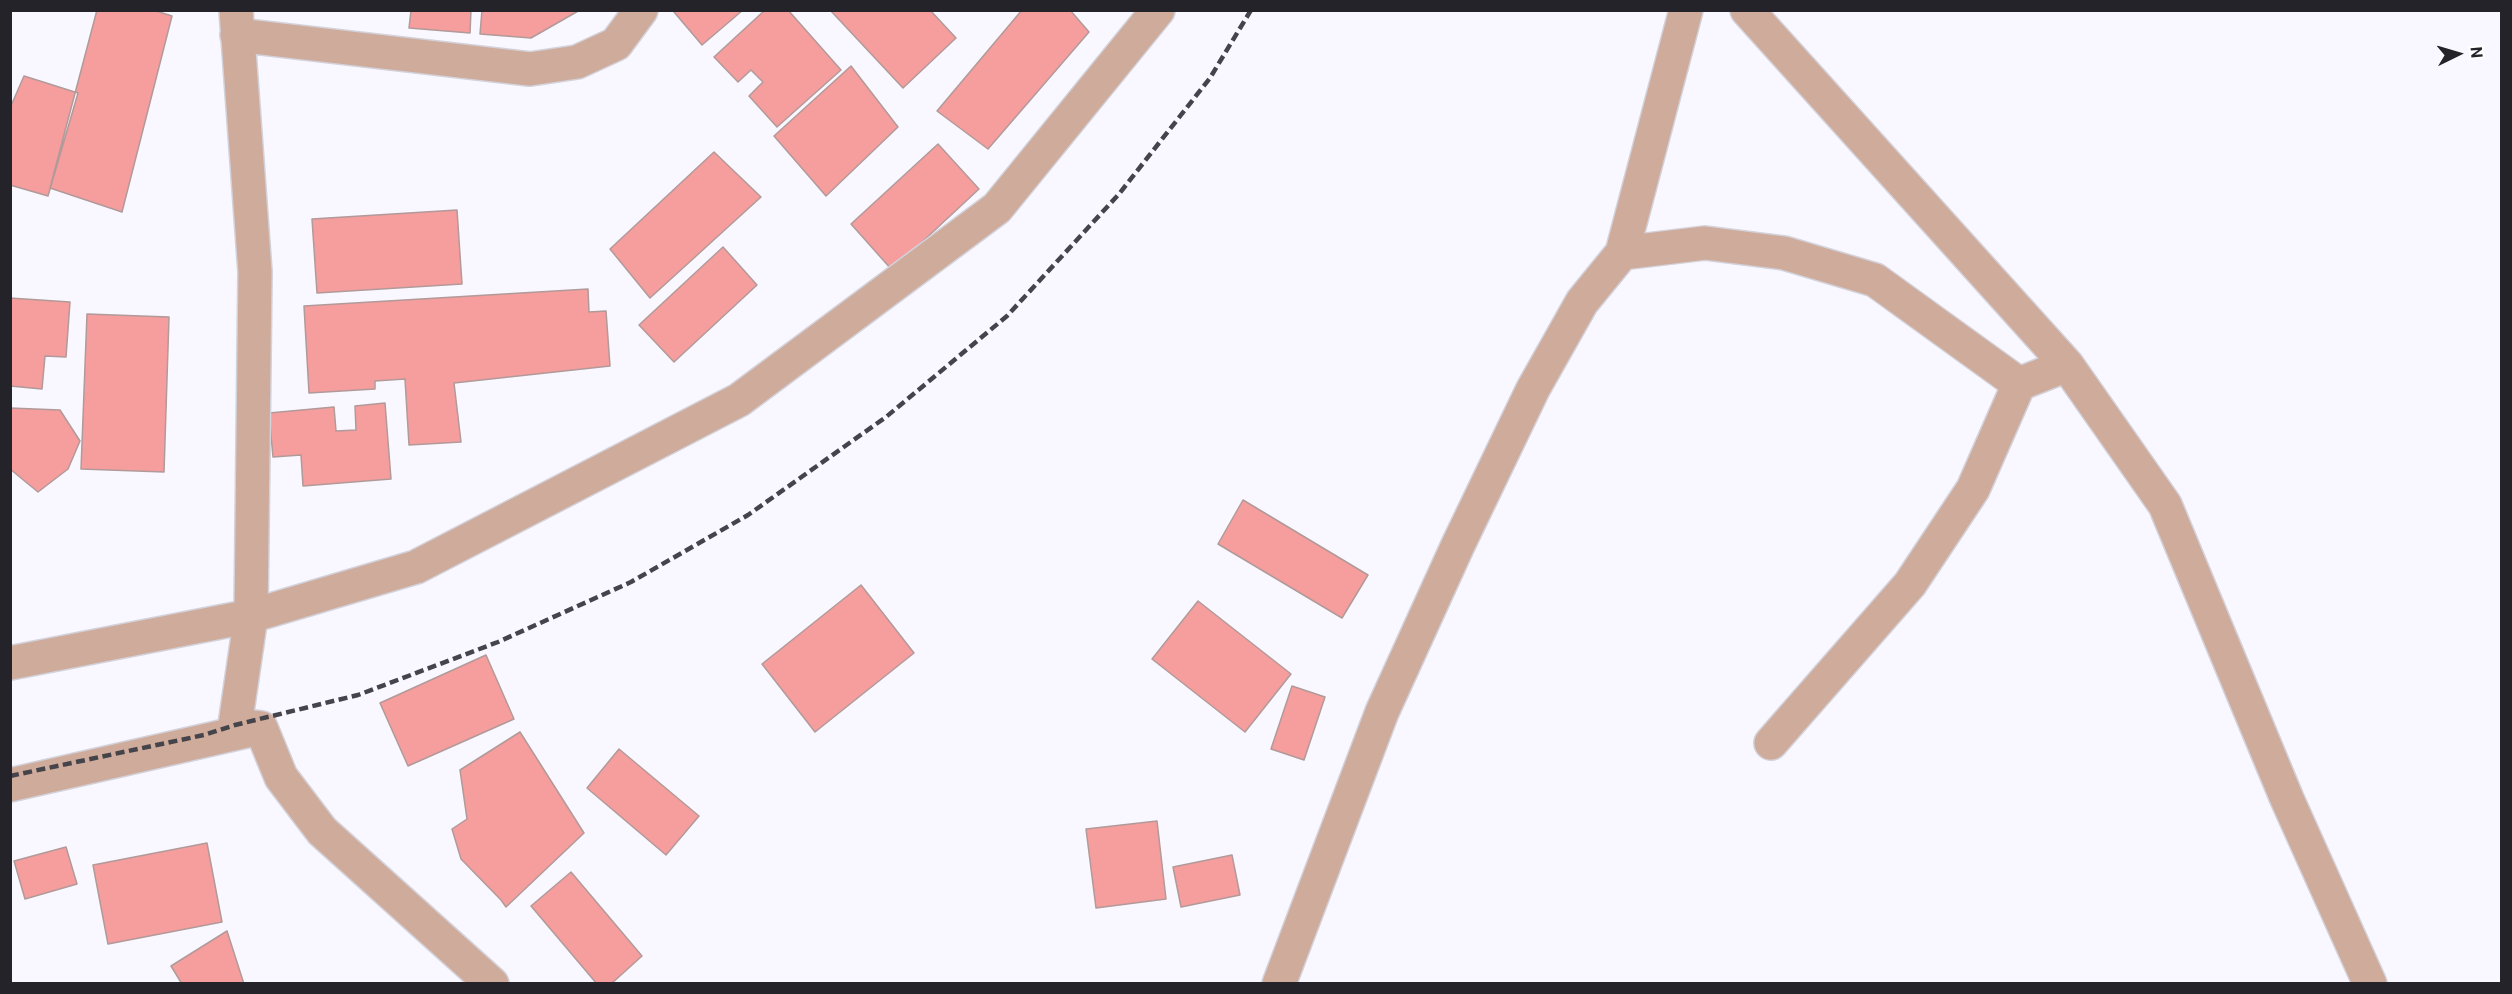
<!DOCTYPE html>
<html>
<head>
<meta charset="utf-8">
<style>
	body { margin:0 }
	#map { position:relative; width:2512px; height:994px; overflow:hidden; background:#f9f7ff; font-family:Roboto,sans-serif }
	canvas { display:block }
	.frame { position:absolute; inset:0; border:12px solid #25232a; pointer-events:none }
	.north { position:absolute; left:2428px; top:24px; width:60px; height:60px; -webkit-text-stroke:4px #fff; paint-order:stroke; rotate:85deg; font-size:16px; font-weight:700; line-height:24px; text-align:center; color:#25232a }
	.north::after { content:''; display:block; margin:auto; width:21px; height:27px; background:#25232a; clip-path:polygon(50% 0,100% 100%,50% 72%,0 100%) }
</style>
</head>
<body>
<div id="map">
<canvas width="2512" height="994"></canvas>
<div class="frame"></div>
<div class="north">N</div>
</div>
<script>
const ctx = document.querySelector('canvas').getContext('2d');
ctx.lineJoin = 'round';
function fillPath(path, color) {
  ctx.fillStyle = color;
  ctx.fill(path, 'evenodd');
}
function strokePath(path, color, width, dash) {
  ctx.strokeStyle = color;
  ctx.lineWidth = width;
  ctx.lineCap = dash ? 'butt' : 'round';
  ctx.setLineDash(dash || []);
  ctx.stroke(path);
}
const building = new Path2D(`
	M 97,10 L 153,10 L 172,16 L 122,212 L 50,188 Z
	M 411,10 L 471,10 L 470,33 L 409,28 Z
	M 482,10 L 580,10 L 531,38 L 480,34 Z
	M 675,10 L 743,10 L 702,45 L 674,12 Z
	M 765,10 L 788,10 L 841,70 L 777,127 L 749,96 L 763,82 L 751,70 L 738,82 L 714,57 Z
	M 830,10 L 930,10 L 956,38 L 903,88 Z
	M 1022,10 L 1070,10 L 1089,32 L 988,149 L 937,111 Z
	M 851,66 L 898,127 L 826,196 L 774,136 Z
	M 24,76 L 78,93 L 48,196 L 10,185 L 10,108 Z
	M 938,144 L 979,189 L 892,270 L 851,224 Z
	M 714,152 L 761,197 L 650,298 L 610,249 Z
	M 457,210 L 462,284 L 317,293 L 312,219 Z
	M 723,247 L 757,285 L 674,362 L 639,325 Z
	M 588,289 L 589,312 L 606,311 L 610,366 L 454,383 L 461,442 L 409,445 L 405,379 L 375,381 L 375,389 L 309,393 L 304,306 Z
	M 10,298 L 70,302 L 66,357 L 45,356 L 42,389 L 10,386 Z
	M 87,314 L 169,317 L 164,472 L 81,469 Z
	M 385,403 L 391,479 L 303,486 L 301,455 L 273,457 L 269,413 L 334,407 L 336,431 L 356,430 L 355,406 Z
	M 10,408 L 60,410 L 80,441 L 68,469 L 38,492 L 10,469 Z
	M 1243,500 L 1368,575 L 1342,618 L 1218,544 Z
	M 861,585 L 914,653 L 815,732 L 762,664 Z
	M 1198,601 L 1291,674 L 1245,732 L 1152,659 Z
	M 486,655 L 514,719 L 408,766 L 380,703 Z
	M 1292,686 L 1325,697 L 1304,760 L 1271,749 Z
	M 520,732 L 584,833 L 506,907 L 501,900 L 461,859 L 452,829 L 467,819 L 460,770 Z
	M 619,749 L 699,816 L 666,855 L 587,788 Z
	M 1157,821 L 1166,899 L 1096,908 L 1086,829 Z
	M 207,843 L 222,922 L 108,944 L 93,865 Z
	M 66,847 L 77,884 L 25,899 L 14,861 Z
	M 1232,855 L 1240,895 L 1181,907 L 1173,867 Z
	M 571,872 L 642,956 L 611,984 L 597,984 L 531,906 Z
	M 227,931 L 244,984 L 182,984 L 171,966 Z`);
const minor = new Path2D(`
	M 236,10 L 255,272 L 251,616 L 235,725 L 261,728 L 281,777 L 322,831 L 492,984
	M 1747,10 L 2067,365 L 2165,505 L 2287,799 L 2370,984
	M 237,35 L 530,69 L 577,62 L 616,44 L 641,10
	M 1622,253 L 1705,243 L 1784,253 L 1875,280 L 2019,384 L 2067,365
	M 10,663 L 251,616 L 416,567 L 739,400 L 997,208 L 1158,10
	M 1771,743 L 1910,584 L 1973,489 L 2019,384
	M 10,785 L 260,728
	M 1279,984 L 1382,712 L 1458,545 L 1533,389 L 1582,302 L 1622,253 L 1686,10`);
const rail = new Path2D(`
	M 10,776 L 204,735 L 235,725 L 358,695 L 498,642 L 631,582 L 748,515 L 886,417 L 1007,316 L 1119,194 L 1210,78 L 1251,10`);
fillPath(building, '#f69d9d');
strokePath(building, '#b19a99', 1.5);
strokePath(minor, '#d3d1d9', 36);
strokePath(minor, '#ceab9a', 33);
strokePath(rail, '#46444b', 4.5, [9, 4.5]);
</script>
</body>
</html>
